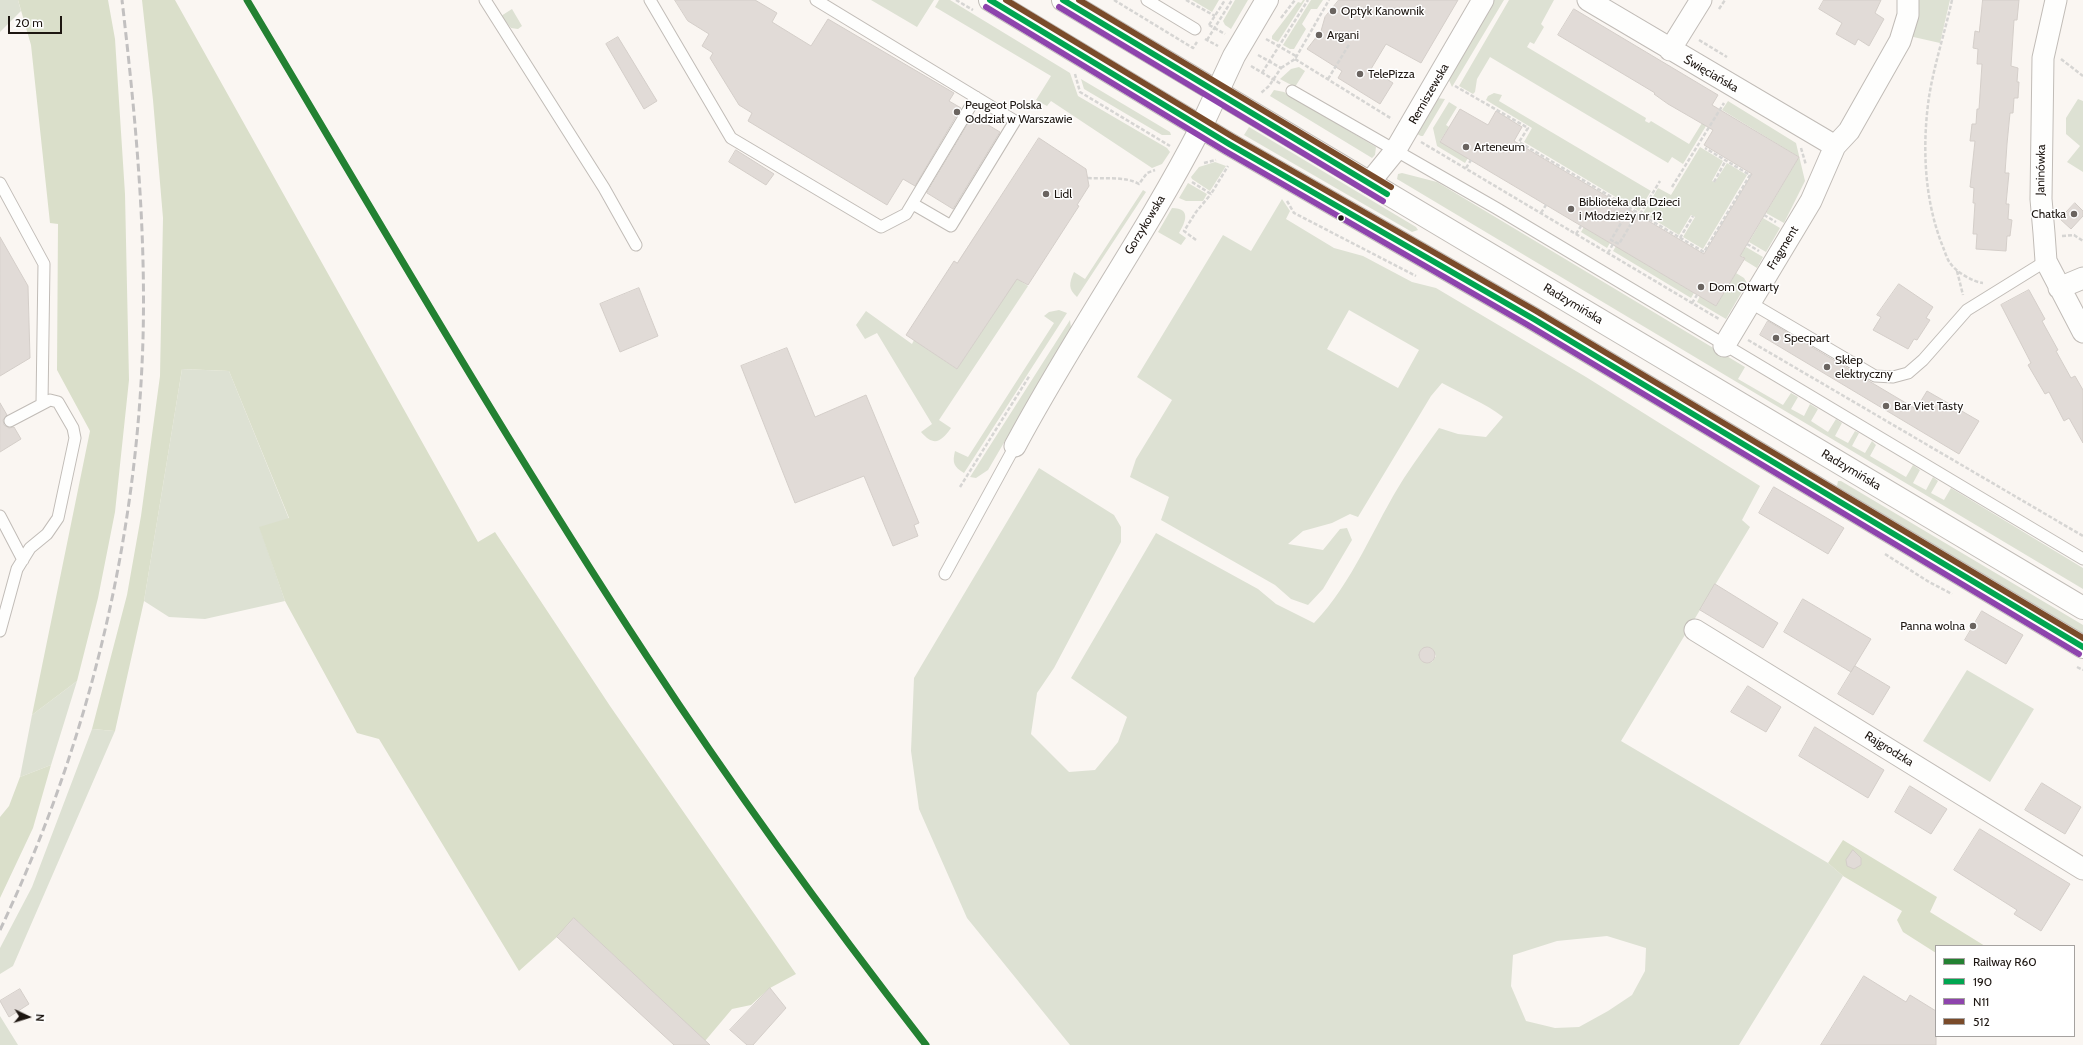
<!DOCTYPE html>
<html>
<head>
<meta charset="utf-8">
<style>
	body { margin:0 }
	#map { position:relative; width:2083px; height:1045px; overflow:hidden; background:#faf6f2; font-family:Cabin,sans-serif }
	canvas { display:block }
	.legend { position:absolute; left:1935px; top:945px; width:140px; height:92px; box-sizing:border-box; background:#fff; border:1px solid #a5a2a0; margin:0; padding:5px 7px; list-style:none; font-size:12px; color:#1d1611 }
	.legend li { display:flex; align-items:center; gap:8px; height:20px }
	.legend b { width:20px; border:1px solid #a5a2a0 }
	.north { position:absolute; left:8px; top:997px; width:40px; height:40px; -webkit-text-stroke:3px #fff; paint-order:stroke; rotate:94deg; font-size:11px; font-weight:700; line-height:16px; text-align:center; color:#1d1611 }
	.north::after { content:''; display:block; margin:auto; width:14px; height:18px; background:#1d1611; clip-path:polygon(50% 0,100% 100%,50% 72%,0 100%) }
	.scale { position:absolute; left:8px; top:16px; width:54px; height:18px; box-sizing:border-box; border:2px solid #1d1611; border-top:0; padding-left:5px; font-size:12px; line-height:14px; white-space:nowrap; color:#1d1611; -webkit-text-stroke:3px #fff; paint-order:stroke }
</style>
</head>
<body>
<div id="map">
<canvas width="2083" height="1045"></canvas>
<ul class="legend">
<li><b style="height:5px;background:#238132"></b>Railway R60</li>
<li><b style="height:5px;background:#00a651"></b>190</li>
<li><b style="height:5px;background:#8e44ad"></b>N11</li>
<li><b style="height:5px;background:#7a4b2a"></b>512</li>
</ul>
<div class="north">N</div>
<div class="scale">20 m</div>
</div>
<script>
const ctx = document.querySelector('canvas').getContext('2d');
ctx.lineJoin = 'round';
function fillPath(path, color) {
  ctx.fillStyle = color;
  ctx.fill(path, 'evenodd');
}
function strokePath(path, color, width, dash) {
  ctx.strokeStyle = color;
  ctx.lineWidth = width;
  ctx.lineCap = dash ? 'butt' : 'round';
  ctx.setLineDash(dash || []);
  ctx.stroke(path);
}
function label(font, color, halo, rows, align = 'center') {
  ctx.font = font + ' Cabin,sans-serif';
  ctx.lineWidth = 3;
  ctx.setLineDash([]);
  ctx.textBaseline = 'middle';
  ctx.strokeStyle = halo;
  ctx.fillStyle = color;
  for (const [text, x, y, turn = 0] of rows) {
    ctx.save();
    ctx.translate(x, y);
    ctx.rotate((+turn || 0) * Math.PI / 180);
    ctx.textAlign = isNaN(turn) ? turn : align;
    if (halo) ctx.strokeText(text, 0, 0);
    ctx.fillText(text, 0, 0);
    ctx.restore();
  }
}
const green = new Path2D(`
	M 0,0 L 18,0 L 21,11 L 0,32 Z
	M 871,0 L 934,0 L 917,27 Z
	M 939,0 L 950,0 L 1070,73 L 1078,96 L 1167,148 L 1170,152 L 1162,164 L 1152,168 L 1051,101 L 1047,106 L 1036,100 L 1051,76 L 935,7 Z
	M 1192,0 L 1219,0 L 1212,12 Z
	M 1235,0 L 1248,0 L 1231,29 L 1225,25 L 1223,21 Z
	M 1303,0 L 1305,0 L 1278,42 L 1272,39 L 1272,36 L 1298,2 L 1301,3 Z
	M 1311,0 L 1323,0 L 1317,9 L 1311,9 L 1302,24 L 1306,29 L 1294,49 L 1290,49 L 1283,45 Z
	M 1492,0 L 1504,0 L 1452,87 L 1448,78 Z
	M 1509,0 L 1554,0 L 1541,24 L 1544,27 L 1534,44 L 1530,42 L 1527,47 L 1646,118 L 1645,121 L 1649,123 L 1651,121 L 1689,144 L 1702,123 L 1706,126 L 1683,164 L 1672,157 L 1668,163 L 1490,57 L 1477,79 L 1475,92 L 1473,94 L 1459,86 Z
	M 1913,0 L 1950,0 L 1940,43 L 1909,36 Z
	M 512,9 L 522,26 L 518,29 L 511,28 L 501,16 Z
	M 1299,67 L 1305,71 L 1295,87 L 1280,79 L 1291,69 Z
	M 1081,79 L 1170,132 L 1171,135 L 1162,135 L 1084,89 Z
	M 1274,90 L 1284,92 L 1376,147 L 1375,155 L 1372,158 L 1270,96 Z
	M 1494,93 L 1502,95 L 1499,101 L 1651,191 L 1639,211 L 1524,142 L 1532,128 L 1486,100 L 1488,96 Z
	M 1437,98 L 1445,99 L 1423,136 L 1421,136 L 1413,132 Z
	M 2078,99 L 2083,101 L 2083,172 L 2067,162 L 2080,146 L 2066,134 L 2066,118 Z
	M 1728,101 L 1796,143 L 1805,181 L 1784,223 L 1766,213 L 1799,157 L 1722,110 Z
	M 1449,102 L 1457,107 L 1446,125 L 1449,127 L 1440,141 L 1468,158 L 1465,163 L 1437,146 L 1433,128 Z
	M 1249,127 L 1416,227 L 1418,230 L 1412,232 L 1244,135 Z
	M 1700,147 L 1723,161 L 1712,181 L 1715,182 L 1727,163 L 1747,175 L 1703,249 L 1683,237 L 1695,217 L 1691,215 L 1679,235 L 1643,213 L 1658,188 L 1671,195 Z
	M 1215,162 L 1226,166 L 1210,191 L 1192,179 L 1191,177 L 1199,167 Z
	M 1402,173 L 1437,182 L 1745,367 L 1738,379 L 1783,405 L 1791,393 L 1798,397 L 1791,409 L 1804,416 L 1810,404 L 1818,409 L 1811,421 L 1828,432 L 1836,419 L 1842,423 L 1835,436 L 1848,443 L 1855,431 L 1859,433 L 1852,446 L 1865,453 L 1872,441 L 1876,445 L 1870,456 L 1906,477 L 1913,465 L 1920,470 L 1913,483 L 1926,490 L 1933,477 L 1938,481 L 1931,493 L 1944,500 L 1951,488 L 2083,568 L 2083,589 L 1397,179 L 1398,174 Z
	M 1188,183 L 1207,194 L 1203,201 L 1186,201 L 1179,198 Z
	M 1143,190 L 1146,192 L 1077,297 C 1068,289 1069,283 1074,272 L 1085,279 Z
	M 1282,199 L 1290,211 L 1286,219 L 1334,248 L 1363,256 L 1412,282 L 1436,288 L 1586,377 L 1760,486 L 1742,520 L 1750,527 L 1621,741 L 1828,863 L 1843,876 L 1739,1045 L 1070,1045 L 967,918 L 919,809 L 911,751 L 914,678 L 1039,468 L 1114,515 L 1121,527 L 1121,542 L 1054,668 L 1037,693 L 1031,734 L 1069,772 L 1095,770 L 1118,742 L 1127,717 L 1071,678 L 1156,533 L 1258,589 L 1276,604 L 1314,623 C 1353,583 1374,525 1404,478 C 1415,461 1427,445 1439,428 L 1458,434 L 1486,437 L 1503,417 C 1485,403 1462,394 1442,383 L 1431,396 L 1358,517 L 1350,514 L 1332,523 L 1303,531 L 1288,544 L 1323,550 L 1340,529 L 1347,528 L 1352,540 L 1323,589 L 1308,605 L 1291,599 L 1275,585 L 1161,520 L 1169,497 L 1130,477 L 1136,459 L 1172,400 L 1137,377 L 1223,235 L 1251,251 ZM 1349,310 L 1419,350 L 1398,388 L 1327,349 ZM 1429,647 L 1433,650 L 1436,656 L 1432,662 L 1427,663 L 1421,660 L 1419,654 L 1422,649 ZM 1607,936 L 1646,948 L 1645,971 L 1632,995 L 1608,1011 L 1579,1027 L 1555,1028 L 1526,1021 L 1511,986 L 1513,955 L 1557,941 Z
	M 1172,208 C 1192,208 1185,223 1179,233 L 1186,238 L 1181,245 L 1158,232 Z
	M 1763,218 L 1780,228 L 1766,252 L 1749,242 Z
	M 1584,227 L 1610,243 L 1607,248 L 1581,232 Z
	M 1616,246 L 1694,293 L 1691,298 L 1613,251 Z
	M 1746,247 L 1763,257 L 1757,268 L 1744,260 L 1745,258 L 1740,255 Z
	M 1009,273 L 1028,286 L 939,420 L 951,428 C 941,442 934,447 921,432 L 932,424 L 877,333 L 865,339 L 856,325 L 866,311 L 912,344 L 914,340 L 957,369 L 1006,295 Z
	M 1736,273 L 1744,278 L 1747,283 L 1726,319 L 1697,302 L 1700,296 L 1716,306 Z
	M 1059,310 L 1067,313 L 964,473 C 954,467 952,463 955,451 L 968,457 L 1054,323 L 1044,316 L 1049,312 Z
	M 1070,320 L 1071,328 L 988,470 L 976,478 L 970,477 Z
	M 182,369 L 229,371 L 289,519 L 260,528 L 285,601 L 205,619 L 169,617 L 144,601 Z
	M 1838,481 L 1841,481 L 2083,625 L 2083,637 L 1931,546 L 1837,486 Z
	M 1967,670 L 2034,709 L 1990,782 L 1923,741 Z
	M 77,681 L 51,765 L 20,777 L 32,715 Z
	M 92,729 L 115,731 L 13,966 L 0,974 L 0,948 L 32,887 Z
	M 0,1016 L 18,1045 L 0,1045 Z`);
const forest = new Path2D(`
	M 18,0 L 108,0 L 115,39 L 125,194 L 129,380 L 115,512 L 98,598 L 77,681 L 32,715 L 90,431 L 57,370 L 58,224 L 50,223 L 31,45 Z
	M 142,0 L 175,0 L 478,542 L 495,532 L 610,706 L 796,974 L 770,988 L 751,1005 L 732,1009 L 705,1041 L 574,918 L 557,937 L 519,971 L 379,739 L 357,733 L 285,601 L 259,527 L 289,518 L 229,371 L 182,369 L 144,601 L 115,731 L 92,729 L 127,595 L 141,516 L 160,376 L 163,218 L 153,100 Z
	M 51,765 L 33,828 L 0,898 L 0,817 L 9,806 L 20,777 Z
	M 1843,840 L 1937,897 L 1930,912 L 1985,946 L 1936,946 L 1936,953 L 1903,932 L 1897,920 L 1902,911 L 1843,876 L 1828,863 Z`);
const building = new Path2D(`
	M 675,0 L 755,0 L 777,13 L 772,22 L 811,46 L 828,19 L 954,93 L 949,101 L 961,108 L 915,186 L 903,179 L 887,205 L 748,121 L 752,113 L 739,105 L 710,58 L 713,53 L 702,46 L 709,34 L 688,21 Z
	M 1339,0 L 1458,0 L 1421,63 L 1386,44 L 1371,69 L 1393,83 L 1380,104 L 1338,78 L 1342,71 L 1307,49 L 1321,31 L 1325,17 Z
	M 1824,0 L 1881,0 L 1875,13 L 1884,19 L 1869,46 L 1858,39 L 1855,45 L 1836,34 L 1842,23 L 1819,9 Z
	M 1983,0 L 2019,0 L 2017,20 L 2014,20 L 2011,66 L 2018,68 L 2017,82 L 2019,82 L 2018,98 L 2014,98 L 2013,113 L 2010,113 L 2007,144 L 2005,173 L 2009,173 L 2006,204 L 2009,204 L 2008,219 L 2012,220 L 2010,236 L 2007,236 L 2006,251 L 1976,249 L 1977,234 L 1973,234 L 1975,203 L 1973,203 L 1974,188 L 1970,187 L 1975,141 L 1970,141 L 1972,124 L 1976,124 L 1977,109 L 1979,109 L 1982,64 L 1977,64 L 1978,49 L 1973,48 L 1975,31 L 1979,32 Z
	M 1574,9 L 1718,95 L 1712,105 L 1799,157 L 1740,256 L 1745,258 L 1716,306 L 1440,142 L 1460,109 L 1488,125 L 1496,111 L 1522,127 L 1514,141 L 1704,254 L 1752,174 L 1704,145 L 1713,130 L 1668,104 L 1654,94 L 1655,93 L 1558,35 Z
	M 618,37 L 657,101 L 644,109 L 606,44 Z
	M 973,116 L 1000,132 L 953,209 L 927,193 Z
	M 1039,138 L 1086,169 L 1089,186 L 1077,205 L 1079,206 L 1028,285 L 1017,279 L 957,369 L 906,335 L 954,261 L 957,263 Z
	M 736,150 L 774,174 L 766,185 L 729,162 Z
	M 2075,203 L 2083,211 L 2083,216 L 2071,229 L 2060,219 Z
	M 0,237 L 28,286 L 30,358 L 0,376 Z
	M 1899,284 L 1933,307 L 1926,318 L 1930,320 L 1917,340 L 1914,339 L 1908,349 L 1873,330 L 1881,317 L 1877,315 Z
	M 639,288 L 658,336 L 620,352 L 600,304 Z
	M 2029,290 L 2045,319 L 2042,321 L 2058,350 L 2056,351 L 2071,378 L 2075,376 L 2083,390 L 2083,443 L 2069,418 L 2064,421 L 2049,392 L 2045,394 L 2028,365 L 2031,363 L 2001,305 Z
	M 1768,321 L 1916,409 L 1927,391 L 1979,421 L 1959,454 L 1760,335 Z
	M 787,348 L 815,417 L 866,395 L 919,523 L 914,525 L 918,536 L 893,546 L 864,476 L 795,503 L 741,366 Z
	M 0,403 L 7,415 L 3,420 L 4,425 L 9,428 L 14,427 L 21,439 L 0,452 Z
	M 1774,487 L 1844,528 L 1828,554 L 1759,513 Z
	M 1715,584 L 1778,623 L 1763,648 L 1700,610 Z
	M 1803,599 L 1871,639 L 1851,672 L 1784,632 Z
	M 1982,611 L 2023,635 L 2006,664 L 1965,640 Z
	M1419 655a8 8 0 1 1 16 0a8 8 0 1 1-16 0Z
	M 1855,666 L 1890,687 L 1873,715 L 1838,694 Z
	M 1748,686 L 1781,707 L 1766,732 L 1731,712 Z
	M 1815,727 L 1884,770 L 1868,798 L 1799,756 Z
	M 2042,783 L 2081,807 L 2065,834 L 2025,810 Z
	M 1910,786 L 1947,809 L 1931,834 L 1895,812 Z
	M 1980,829 L 2070,884 L 2041,931 L 2014,914 L 2017,910 L 1954,870 Z
	M 1853,850 L 1861,858 L 1861,865 L 1854,869 L 1847,866 L 1846,860 Z
	M 574,918 L 710,1045 L 674,1045 L 557,937 Z
	M 1864,976 L 1906,1002 L 1910,995 L 1936,1011 L 1936,1045 L 1821,1045 Z
	M 770,988 L 786,1008 L 753,1045 L 747,1045 L 730,1030 Z
	M 20,989 L 29,1004 L 9,1017 L 0,1001 Z`);
const path = new Path2D(`
	M 956,0 L 973,10
	M 1114,0 L 1193,48 L 1197,42
	M 1186,0 L 1215,16
	M 1952,0 C 1945,32 1934,65 1929,97 C 1922,146 1924,200 1943,247 C 1945,252 1947,259 1950,263 C 1956,272 1973,282 1983,283
	M 1719,9 L 1725,0
	M 1281,18 L 1295,0
	M 1209,25 L 1225,0
	M 1209,25 L 1225,34
	M 1205,39 L 1218,46
	M 1266,39 L 1296,56
	M 1207,40 L 1232,0
	M 1699,40 L 1727,57
	M 1258,55 L 1281,68 L 1269,86 L 1261,93
	M 1295,59 L 1392,119
	M 2061,59 L 2083,76
	M 1251,66 L 1281,84
	M 1281,68 L 1295,59 L 1329,0
	M 1262,73 L 1308,0
	M 1075,74 L 1080,92 L 1170,146
	M 1328,79 L 1350,43
	M 1455,86 L 1528,128 L 1519,142 L 1704,252 L 1750,175 L 1705,148
	M 1421,142 L 1719,319
	M 1801,148 L 1806,165
	M 1204,163 L 1216,160
	M 1466,168 L 1471,160
	M 1088,178 C 1103,179 1126,176 1139,184 L 1147,173 L 1155,170
	M 1192,182 L 1211,194 L 1228,166
	M 1714,182 L 1726,160
	M 1672,187 L 1724,103
	M 1287,201 L 1294,213 L 1416,276
	M 1630,208 L 1611,240 L 1619,244 L 1638,212
	M 1541,213 L 1546,205
	M 1640,214 L 1660,181
	M 1764,215 L 1776,222
	M 1576,234 L 1581,226
	M 2062,236 L 2074,235 L 2083,241
	M 1680,238 L 1693,216
	M 1196,240 L 1184,231 L 1196,212 L 1211,194
	M 1747,244 L 1759,251
	M 1608,253 L 1614,242
	M 1957,271 L 1963,295
	M 1692,303 L 1697,295
	M 1748,340 L 2083,536
	M 960,487 L 1030,375
	M 1885,554 L 1929,582 L 1952,594
	M 2077,667 L 2083,670`);
const service = new Path2D(`
	M 485,0 L 604,188 L 636,245
	M 650,0 L 731,138 L 881,227 L 906,214 L 976,97
	M 816,0 L 1015,121 L 951,226 L 913,204
	M 1147,0 L 1195,29
	M 1292,91 L 1496,208 L 2083,559
	M 0,183 L 44,264 L 42,403
	M 1751,303 L 1875,376 L 1893,377 L 1908,373 L 1923,360 L 1967,310 L 2046,261
	M 0,516 L 23,560
	M 945,574 L 1015,446
	M 0,631 L 17,569 L 30,548 L 47,534 L 58,518 L 75,438 L 73,428 L 58,402 L 50,400 L 10,421`);
const minor = new Path2D(`
	M 1588,0 L 1835,146
	M 2056,0 L 2043,58 L 2041,199 L 2044,233 L 2046,261 L 2083,332
	M 1670,50 L 1701,0
	M 1369,183 L 1395,151 L 1483,0
	M 2059,288 L 2083,278
	M 1724,346 L 1811,201 L 1835,146 L 1849,131 L 1900,41 L 1908,15 L 1908,0
	M 1015,446 C 1073,337 1145,236 1201,127
	M 1695,630 L 2083,869`);
const tertiary = new Path2D(`
	M 1201,127 L 1234,56 L 1267,0`);
const secondary = new Path2D(`
	M 990,0 L 1229,144 L 1532,318 L 2083,647
	M 1063,0 L 2083,608`);
const rail = new Path2D(`
	M 0,930 C 88,745 137,543 143,339 C 146,226 135,112 122,0`);
const bus1 = new Path2D(`
	M 990,0 L 1229,144 L 1532,318 L 2083,647
	M 1063,0 L 1387,194`);
const bus2 = new Path2D(`
	M 986,7 L 1225,151 L 1528,325 L 2079,654
	M 1059,7 L 1383,201`);
const bus3 = new Path2D(`
	M 1006,0 L 1233,137 L 1536,311 L 2083,638
	M 1079,0 L 1391,187`);
const rail1 = new Path2D(`
	M 247,0 C 379,221 507,443 648,658 C 735,791 829,920 926,1045`);
const markers = [
	[1333,11,4,"#6a6460"],
	[1319,35,4,"#6a6460"],
	[1360,74,4,"#6a6460"],
	[957,112,4,"#6a6460"],
	[1466,147,4,"#6a6460"],
	[1046,194,4,"#6a6460"],
	[1571,209,4,"#6a6460"],
	[2074,214,4,"#6a6460"],
	[1341,218,3.5,"#1d1611"],
	[1701,287,4,"#6a6460"],
	[1776,338,4,"#6a6460"],
	[1827,367,4,"#6a6460"],
	[1886,406,4,"#6a6460"],
	[1973,626,4,"#6a6460"]
];
const poiNames = [
	["Optyk Kanownik",1341,11],
	["Argani",1327,35],
	["TelePizza",1368,74],
	["Peugeot Polska",965,105],
	["Oddział w Warszawie",965,119],
	["Arteneum",1474,147],
	["Lidl",1054,194],
	["Biblioteka dla Dzieci",1579,202],
	["i Młodzieży nr 12",1579,216],
	["Chatka",2066,214,"right"],
	["Dom Otwarty",1709,287],
	["Specpart",1784,338],
	["Sklep",1835,360],
	["elektryczny",1835,374],
	["Bar Viet Tasty",1894,406],
	["Panna wolna",1965,626,"right"]
];
const streetNames = [
	["Święciańska",1711,74,30],
	["Remiszewska",1429,94,-60],
	["Janinówka",2041,170,-89],
	["Gorzykowska",1145,225,-59],
	["Fragment",1783,248,-59],
	["Radzymińska",1573,304,31],
	["Radzymińska",1851,470,31],
	["Rajgrodzka",1889,749,32]
];
fillPath(green, '#dde1d3');
fillPath(forest, '#dadfca');
fillPath(building, '#e1dbd7');
strokePath(building, '#d4cec9', 1);
strokePath(service, '#c1bcb7', 13);
strokePath(minor, '#c1bcb7', 23);
strokePath(tertiary, '#c1bcb7', 24);
strokePath(secondary, '#c1bcb7', 24);
strokePath(path, '#d6d5d3', 2.5, [4, 2]);
strokePath(service, '#fefefd', 11);
strokePath(minor, '#fefefd', 21);
strokePath(tertiary, '#fefefd', 22);
strokePath(secondary, '#fefefd', 22);
strokePath(rail, '#c2c0c0', 3, [8, 4]);
strokePath(bus1, '#00a651', 6);
strokePath(bus2, '#8e44ad', 6);
strokePath(bus3, '#7a4b2a', 6);
strokePath(rail1, '#238132', 7);
for (const [x, y, r, color] of markers) {
  const dot = new Path2D();
  dot.arc(x, y, r, 0, 2 * Math.PI);
  ctx.fillStyle = color;
  ctx.fill(dot);
  strokePath(dot, '#fff', 1.5);
}
label('12px', '#1d1611', '#fff', poiNames, 'left');
label('12px', '#1d1611', '#fff', streetNames);
</script>
</body>
</html>
